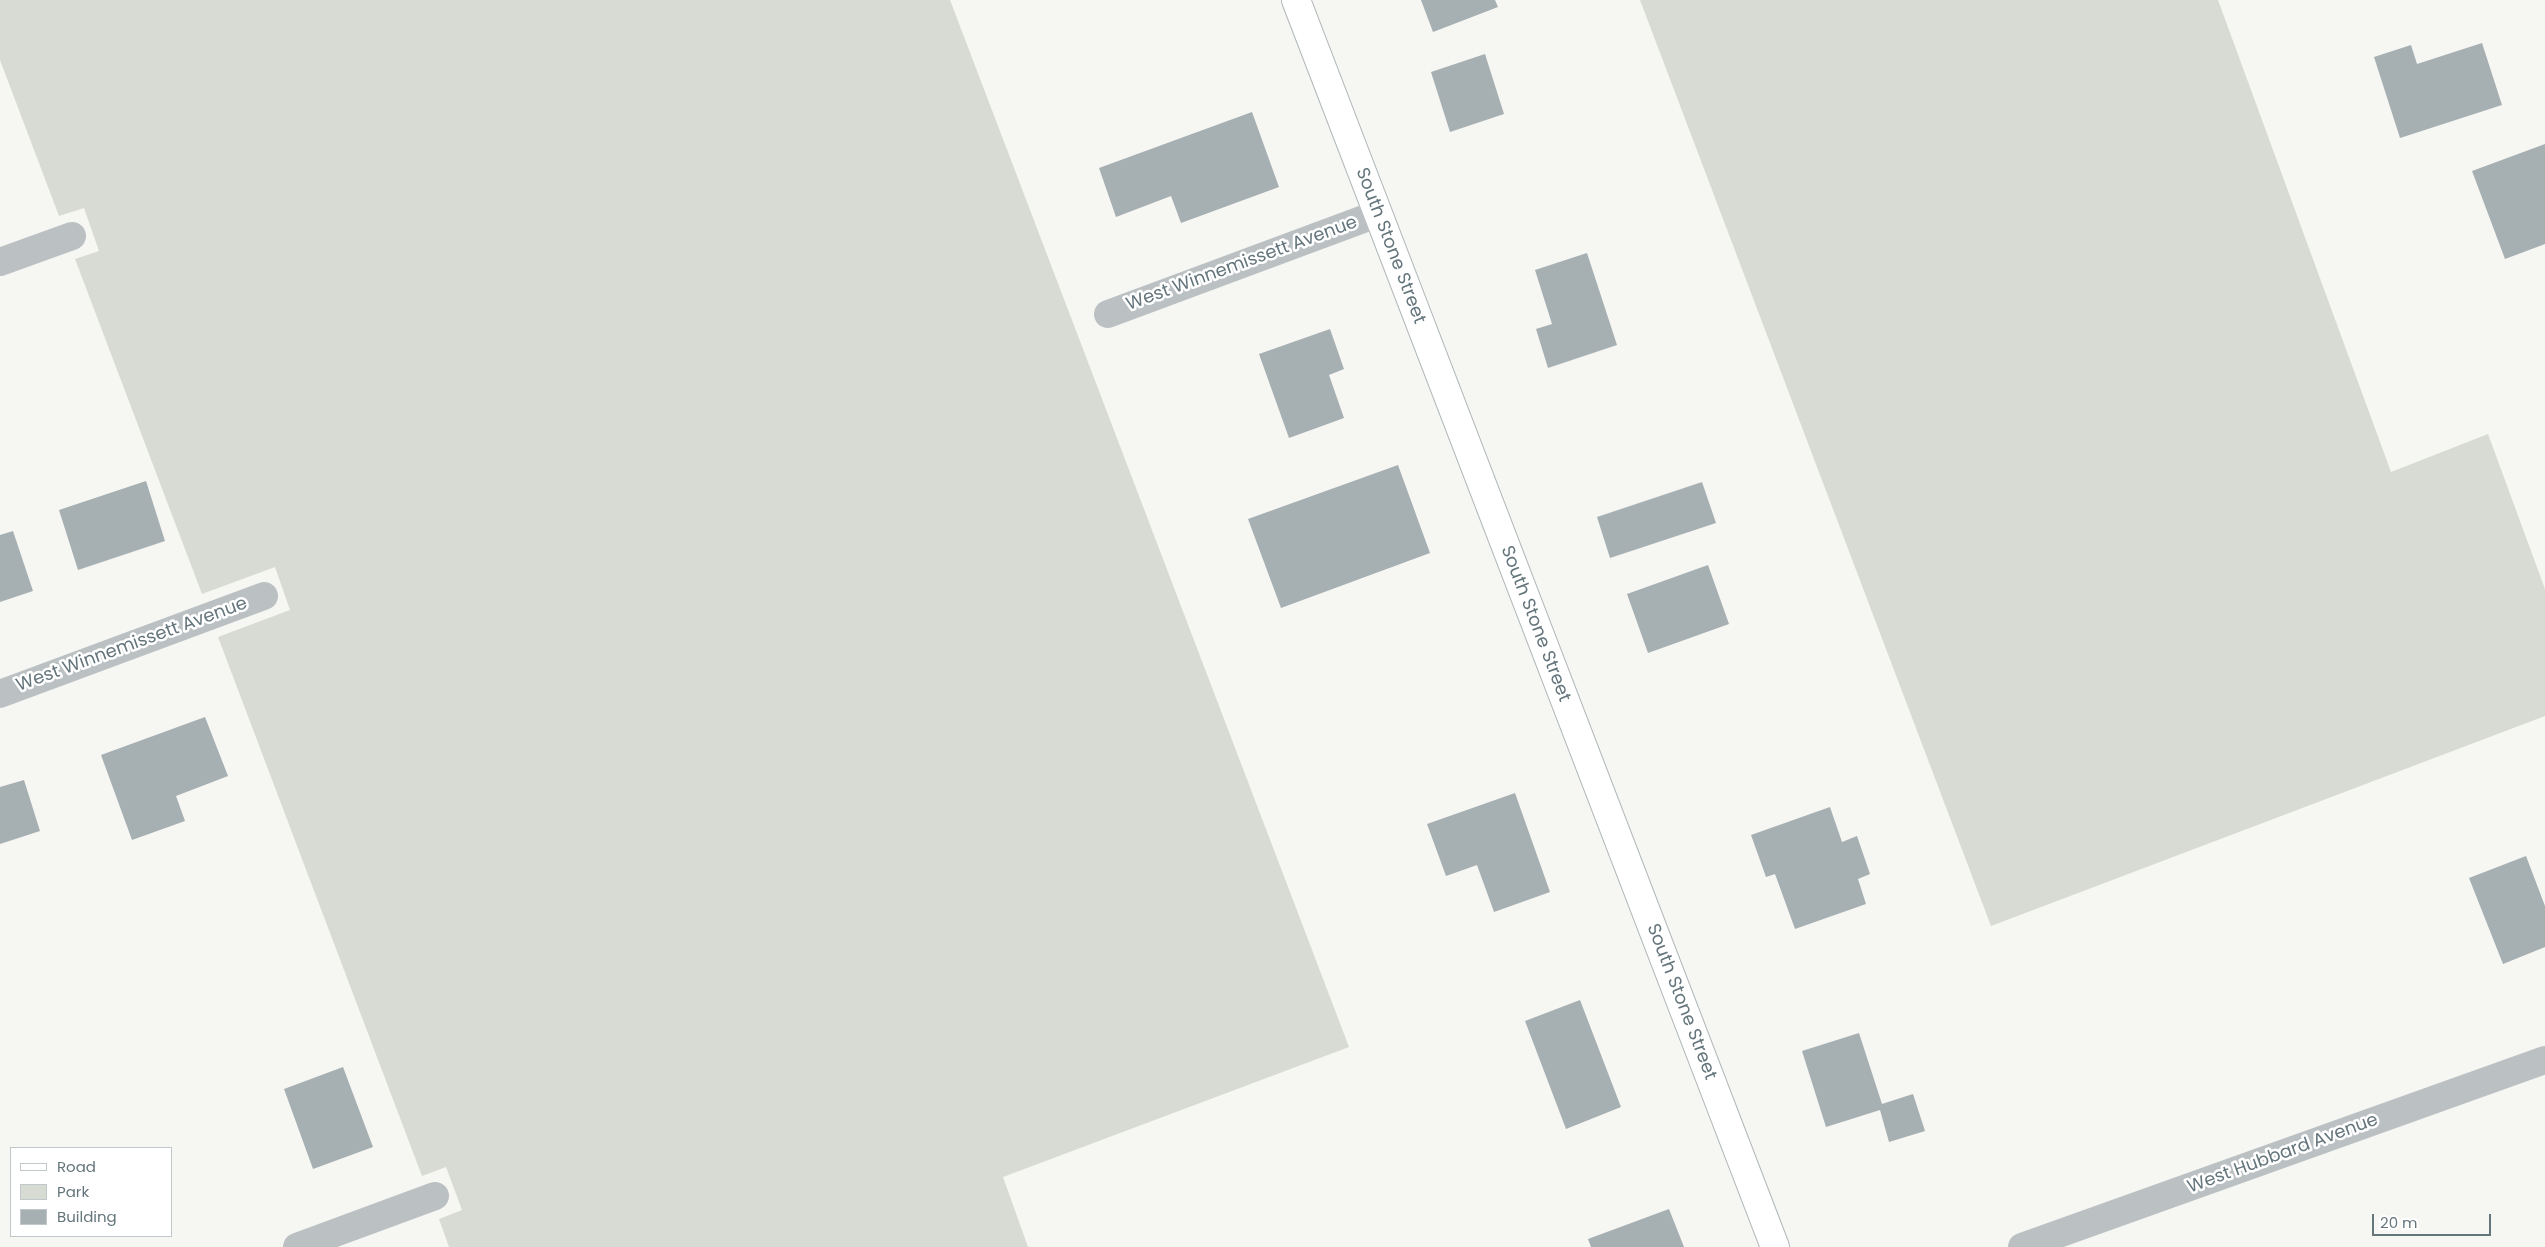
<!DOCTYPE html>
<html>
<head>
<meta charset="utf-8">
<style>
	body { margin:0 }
	#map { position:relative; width:2545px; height:1247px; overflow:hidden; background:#f6f6f3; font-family:Poppins,sans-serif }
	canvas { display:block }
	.legend { position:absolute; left:10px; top:1147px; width:162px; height:90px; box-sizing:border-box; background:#fff; border:1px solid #c1c8cb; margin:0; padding:6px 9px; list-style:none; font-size:15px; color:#64757c }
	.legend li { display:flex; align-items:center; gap:10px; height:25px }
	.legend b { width:25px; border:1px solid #c1c8cb }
	.scale { position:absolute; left:2372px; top:1214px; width:119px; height:22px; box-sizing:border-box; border:2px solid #64757c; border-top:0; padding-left:6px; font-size:15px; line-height:18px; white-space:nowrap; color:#64757c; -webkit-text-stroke:4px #fff; paint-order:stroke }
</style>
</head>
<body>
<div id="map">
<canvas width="2545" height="1247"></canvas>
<ul class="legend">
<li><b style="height:6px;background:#fff"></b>Road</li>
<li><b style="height:14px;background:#d7dbd3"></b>Park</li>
<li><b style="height:14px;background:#a6afb2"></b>Building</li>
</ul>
<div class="scale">20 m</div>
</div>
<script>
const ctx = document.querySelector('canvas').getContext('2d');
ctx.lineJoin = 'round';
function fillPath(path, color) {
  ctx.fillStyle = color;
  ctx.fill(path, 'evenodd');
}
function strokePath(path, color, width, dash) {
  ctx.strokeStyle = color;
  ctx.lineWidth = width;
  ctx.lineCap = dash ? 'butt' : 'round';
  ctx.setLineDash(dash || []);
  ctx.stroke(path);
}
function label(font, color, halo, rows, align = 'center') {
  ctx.font = font + ' Poppins,sans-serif';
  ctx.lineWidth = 5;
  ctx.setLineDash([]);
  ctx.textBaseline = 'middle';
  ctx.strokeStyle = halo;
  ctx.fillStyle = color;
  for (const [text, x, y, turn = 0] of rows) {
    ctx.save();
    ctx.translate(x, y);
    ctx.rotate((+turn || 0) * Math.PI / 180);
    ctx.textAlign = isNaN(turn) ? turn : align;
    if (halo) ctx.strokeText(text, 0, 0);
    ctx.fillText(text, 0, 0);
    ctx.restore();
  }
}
const green = new Path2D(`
	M 0,0 L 950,0 L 1349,1047 L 1003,1177 L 1028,1247 L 449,1247 L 439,1219 L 462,1210 L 446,1167 L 422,1176 L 218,637 L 290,610 L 275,567 L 202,594 L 75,259 L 99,251 L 84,208 L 59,216 L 0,60 Z
	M 1640,0 L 2218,0 L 2391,472 L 2488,434 L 2545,589 L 2545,716 L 1991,926 Z`);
const building = new Path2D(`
	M 1421,0 L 1495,0 L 1498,7 L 1433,32 Z
	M 2482,43 L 2502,105 L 2400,138 L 2374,57 L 2411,45 L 2417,64 Z
	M 1485,54 L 1504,114 L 1450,132 L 1431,72 Z
	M 1252,112 L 1279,187 L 1181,223 L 1171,196 L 1116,217 L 1099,168 Z
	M 2545,144 L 2545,244 L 2505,259 L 2472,171 Z
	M 1587,253 L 1617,345 L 1548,368 L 1536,329 L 1552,324 L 1535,270 Z
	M 1330,329 L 1344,369 L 1329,375 L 1344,418 L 1289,438 L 1259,354 Z
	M 1398,465 L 1430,553 L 1281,608 L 1248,519 Z
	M 146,481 L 165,541 L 78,570 L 59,510 Z
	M 1702,482 L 1716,523 L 1610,558 L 1597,517 Z
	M 13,531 L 33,591 L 0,602 L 0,535 Z
	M 1708,565 L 1729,624 L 1648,653 L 1627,594 Z
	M 205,717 L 228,776 L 176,796 L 185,821 L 132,840 L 101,755 Z
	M 24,780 L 40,831 L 0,844 L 0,787 Z
	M 1515,793 L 1550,892 L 1494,912 L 1477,865 L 1446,876 L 1427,824 Z
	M 1830,807 L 1842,842 L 1857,836 L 1870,874 L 1858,879 L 1866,904 L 1795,929 L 1775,874 L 1766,877 L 1751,835 Z
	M 2526,856 L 2545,906 L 2545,947 L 2503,964 L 2469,878 Z
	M 1580,1000 L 1621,1107 L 1566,1129 L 1525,1021 Z
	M 1859,1033 L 1882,1104 L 1913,1094 L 1925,1131 L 1889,1142 L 1880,1110 L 1826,1127 L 1802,1051 Z
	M 343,1067 L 373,1147 L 313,1169 L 284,1089 Z
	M 1669,1209 L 1684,1247 L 1591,1247 L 1588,1239 Z`);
const street = new Path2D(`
	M 0,262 L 72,236
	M 1108,314 L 1377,214
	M 0,694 L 264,596
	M 297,1247 L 435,1196
	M 2022,1247 L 2545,1060`);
const secondary = new Path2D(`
	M 1296,0 L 1775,1247`);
const streetNames = [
	["South Stone Street",1390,246,69],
	["West Winnemissett Avenue",1242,264,-20],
	["South Stone Street",1535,624,69],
	["West Winnemissett Avenue",132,645,-20],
	["South Stone Street",1681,1002,69],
	["West Hubbard Avenue",2283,1154,-20]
];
fillPath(green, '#d7dbd3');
fillPath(building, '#a6afb2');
strokePath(secondary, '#b0b7ba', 30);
strokePath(street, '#bbc1c3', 28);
strokePath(secondary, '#fff', 28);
label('18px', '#64757c', '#fff', streetNames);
</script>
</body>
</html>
